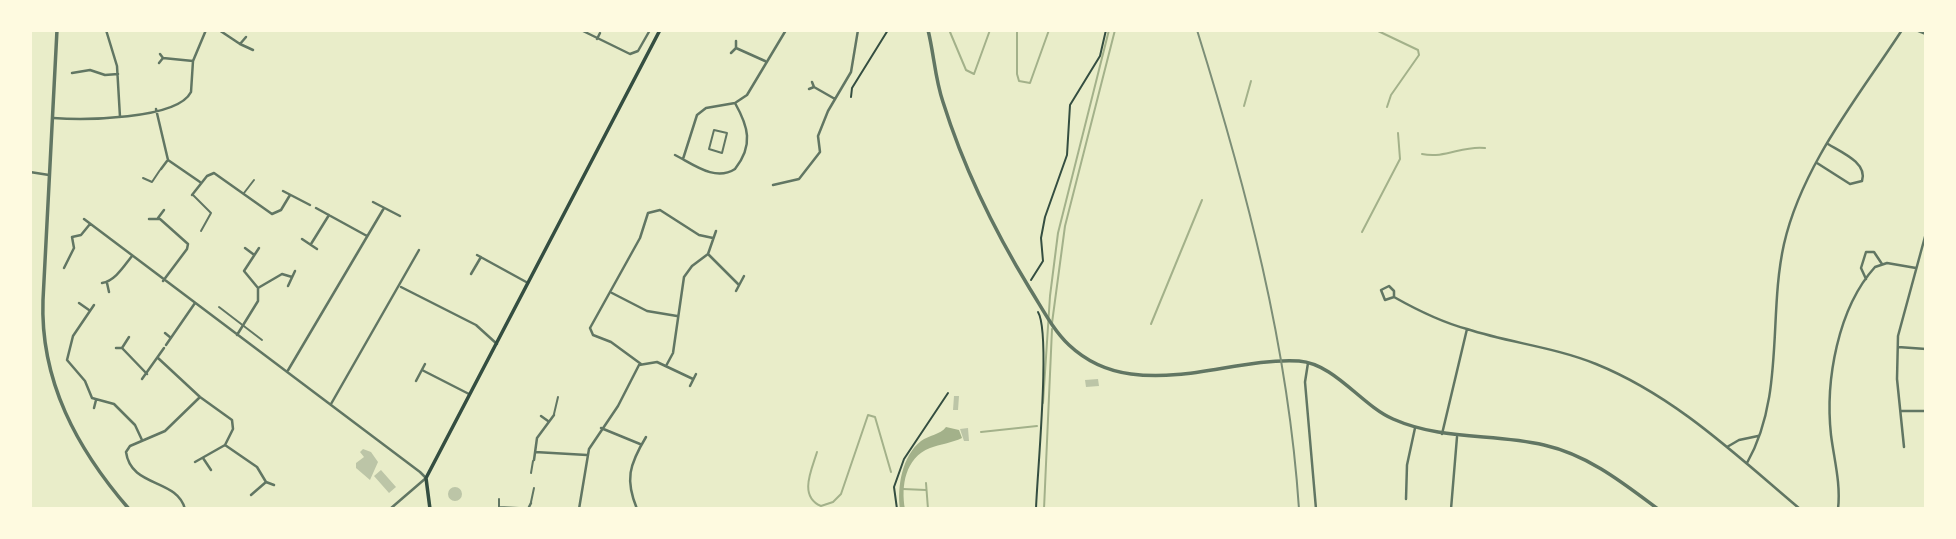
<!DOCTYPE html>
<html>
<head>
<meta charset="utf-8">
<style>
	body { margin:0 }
	#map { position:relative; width:1956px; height:539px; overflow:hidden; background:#e9edc9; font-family:Montserrat,sans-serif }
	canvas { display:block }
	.frame { position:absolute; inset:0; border:32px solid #fefae0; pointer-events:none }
</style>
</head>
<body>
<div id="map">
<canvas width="1956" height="539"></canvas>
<div class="frame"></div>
</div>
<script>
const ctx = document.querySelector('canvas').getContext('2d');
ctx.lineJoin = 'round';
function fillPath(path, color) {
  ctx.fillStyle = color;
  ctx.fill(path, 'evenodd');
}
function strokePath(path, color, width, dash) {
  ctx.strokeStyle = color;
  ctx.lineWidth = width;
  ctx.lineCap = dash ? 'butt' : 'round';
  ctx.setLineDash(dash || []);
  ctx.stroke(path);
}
const water = new Path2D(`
	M 946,427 L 959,430 L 962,438 C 952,443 940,444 930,448 C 905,458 901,486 905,509 L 900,509 C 897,487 902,456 921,441 C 929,435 940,435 946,427 Z`);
const stream = new Path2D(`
	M 1017,30 L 1017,74 L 1019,81 L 1030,83 L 1049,30
	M 1376,30 L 1418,50 L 1419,55 L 1391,95 L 1387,107
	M 950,32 L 966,70 L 974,74 L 990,30
	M 1244,106 L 1251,81
	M 1422,154 C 1445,159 1463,145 1485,148
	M 1362,232 L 1400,159 L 1398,133
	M 1052,323 L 1065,226 L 1115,30
	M 1151,324 L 1202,200
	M 1043,403 L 1050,296 L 1058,233 L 1109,30
	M 981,432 L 1037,426
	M 817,452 C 812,469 798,496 821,506 L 833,502 L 841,494 L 868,415 L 875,417 L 891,472
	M 926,483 L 928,509
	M 903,489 L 926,490
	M 1044,509 L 1052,329`);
const building = new Path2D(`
	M 1098,379 L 1099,386 L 1086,387 L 1085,380 Z
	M 954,396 L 959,396 L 958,410 L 953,410 Z
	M 968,428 L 969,441 L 964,441 L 960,429 Z
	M 363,449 L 371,452 L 378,462 L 370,480 L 356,468 L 356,463 L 364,457 L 360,452 Z
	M 381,470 L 396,487 L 389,493 L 374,476 Z
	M448 494a7 7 0 1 1 14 0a7 7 0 1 1-14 0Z`);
const path = new Path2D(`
	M 851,97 L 852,88 L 888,30
	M 1031,280 L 1043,261 L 1041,238 L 1045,217 L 1067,155 L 1070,105 L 1100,56 L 1106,30
	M 897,509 L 894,487 L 904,459 L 948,393
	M 1036,509 C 1037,475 1051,333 1038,312`);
const service = new Path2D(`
	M 714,130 L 727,133 L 722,153 L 709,149 Z
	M 143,178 L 152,182 L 160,170
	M 244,193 L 254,180
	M 193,195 L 211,213 L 201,231
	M 219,307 L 262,340
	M 554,414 L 558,397
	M 531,473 L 533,461
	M 499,499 L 499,509
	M 531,502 L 534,488
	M 499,507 L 519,508`);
const minor = new Path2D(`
	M 106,30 L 117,66 L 120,117
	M 219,30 L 240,44
	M 581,30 L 630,54 L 638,51 L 650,30
	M 1916,30 L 1926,34
	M 246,37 L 240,44 L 253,50
	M 597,39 L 600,33
	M 736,48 L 765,61
	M 731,53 L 736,48 L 736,41
	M 163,58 L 193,61
	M 159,63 L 163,58 L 160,54
	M 72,73 L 90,70 L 105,75 L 118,74
	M 814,87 L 835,99
	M 809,89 L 814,87 L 812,82
	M 156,109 L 168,160 L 200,182
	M 53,118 C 82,120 177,120 191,92 L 193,61 L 206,30
	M 675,155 C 693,164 715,182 735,169 C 754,145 748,126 735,103
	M 683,159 L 697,115 L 706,108 L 735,103 L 747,95 L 786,30
	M 1817,163 L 1850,184 L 1862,181 C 1868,163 1841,152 1828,144
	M 161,169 L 167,161
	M 30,172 L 49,175
	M 773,185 L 799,179 L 820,152 L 818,136 L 828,111 L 851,72 L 858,30
	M 283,191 L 310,205
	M 192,195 L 207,176 L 214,173 L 272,214 L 281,210 L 290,195
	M 373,202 L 400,216
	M 316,208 L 367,236
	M 158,218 L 164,210
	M 84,219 L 420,472 L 426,478 L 390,509
	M 149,219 L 160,219 L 188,244 L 187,249 L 163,281
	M 302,239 L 317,249
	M 311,244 L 329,215
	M 245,248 L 253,254
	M 708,254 L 739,285
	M 477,255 L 528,283
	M 64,268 L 74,248 L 72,237 L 81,235 L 90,224
	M 471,274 L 481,257
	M 1866,279 L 1861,268 L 1866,252 L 1874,252 L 1882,264
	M 102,283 C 115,281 124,266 132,256
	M 107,283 L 109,292
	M 288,286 L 295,271
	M 401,287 L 476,325 L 497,344
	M 258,288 L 282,274 L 292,277
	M 736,291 L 744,276
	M 612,293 L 647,311 L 677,316
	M 1394,297 L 1385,300 L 1381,290 L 1389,286 L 1394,291 L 1394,297 C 1417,310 1441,322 1467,329 C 1510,343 1554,347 1596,364 C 1675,396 1736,455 1800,509
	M 79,303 L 89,310
	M 94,305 L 73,336 L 67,360 L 85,381 L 92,398 L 114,404 L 135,425 L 142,440
	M 165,333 L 171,338
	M 237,335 L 258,301 L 258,288 L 244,271 L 259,248
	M 166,345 L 195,303
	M 1898,347 L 1926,349
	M 116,348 L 122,348 L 129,337
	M 122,348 L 147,374
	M 158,358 L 200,397 L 232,420 L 233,429 L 225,445
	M 1308,363 L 1305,382 L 1316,509
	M 641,364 L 611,342 L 593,335 L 590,328 L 640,238 L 648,213 L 660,210 L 699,235 L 713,238
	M 666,366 L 673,353 L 684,277 L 692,266 L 708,254 L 716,231
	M 422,370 L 469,394
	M 287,372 L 384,208
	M 142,379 L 164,348
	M 416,381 L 425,364
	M 690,386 L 696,374
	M 331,404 L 419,250
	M 94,408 L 96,400
	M 1902,411 L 1926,411
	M 541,416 L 548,421
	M 601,428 L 640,444
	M 1442,434 L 1467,329
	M 225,445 L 257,467 L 266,482
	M 1727,447 L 1739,440 L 1758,436
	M 1904,447 L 1897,379 L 1898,336 L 1926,233
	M 535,452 L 587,455
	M 203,458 L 211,470
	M 534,460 L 537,438 L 554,415
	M 195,462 L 225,445
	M 1747,463 C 1785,396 1768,315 1784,244 C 1802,165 1859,96 1902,30
	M 251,495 L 266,482 L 274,485
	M 1406,499 L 1407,465 L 1415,428
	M 185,509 C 177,478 131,488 126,452 L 130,446 L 165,431 L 200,397
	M 520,509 L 522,509
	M 528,509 L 531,503
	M 579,509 L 589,449 L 618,406 L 639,365 L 657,362 L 693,379
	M 637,509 C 625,480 629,465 646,437
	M 1451,509 L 1457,437
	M 1838,509 C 1841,484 1834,459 1831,435 C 1825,380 1838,308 1875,267 L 1887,263 L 1916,268
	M 1847,509 L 1863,509`);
const tertiary = new Path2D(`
	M 57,30 L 43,300 C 40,381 77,449 129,509
	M 928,30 C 934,54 935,79 943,102 C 964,169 994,230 1030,289 C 1042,308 1053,330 1069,345 C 1086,361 1108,371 1131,374 C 1188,382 1243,358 1299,361 C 1335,364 1361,405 1393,419 C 1443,441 1493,433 1544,445 C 1588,455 1622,482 1658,509`);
const secondary = new Path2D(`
	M 430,509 L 426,478 L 660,30`);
const rail = new Path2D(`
	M 1197,30 C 1246,187 1288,344 1299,509`);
fillPath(water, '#a3b18a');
strokePath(stream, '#a3b18a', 2);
fillPath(building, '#bcc5a7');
strokePath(path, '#344e41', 2);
strokePath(service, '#617663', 2);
strokePath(minor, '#617663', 2.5);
strokePath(tertiary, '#617663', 3.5);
strokePath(secondary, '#344e41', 3.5);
strokePath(rail, '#7c8e77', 2);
</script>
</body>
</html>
